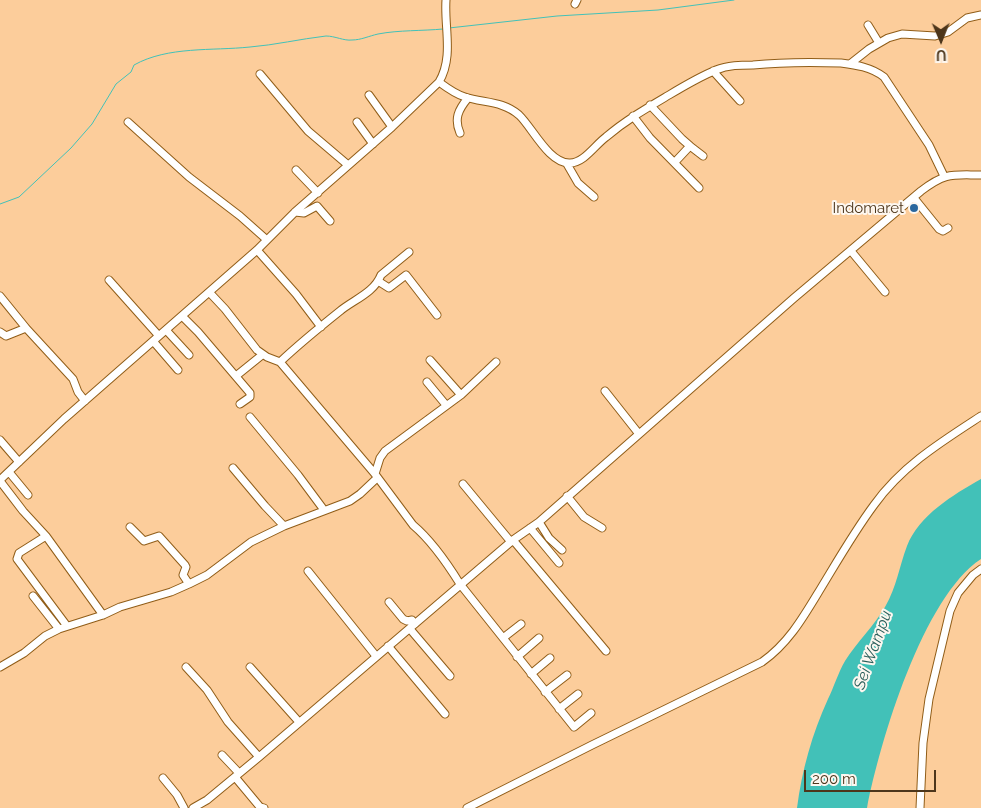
<!DOCTYPE html>
<html>
<head>
<meta charset="utf-8">
<style>
	body { margin:0 }
	#map { position:relative; width:981px; height:808px; overflow:hidden; background:#fccd9b; font-family:Raleway,sans-serif }
	canvas { display:block }
	.north { position:absolute; left:916px; top:15px; width:50px; height:50px; -webkit-text-stroke:4px #fdf7f0; paint-order:stroke; rotate:179deg; font-size:14px; font-weight:700; line-height:20px; text-align:center; color:#4d361b }
	.north::after { content:''; display:block; margin:auto; width:18px; height:22px; background:#4d361b; clip-path:polygon(50% 0,100% 100%,50% 72%,0 100%) }
	.scale { position:absolute; left:804px; top:770px; width:132px; height:22px; box-sizing:border-box; border:2px solid #4d361b; border-top:0; padding-left:6px; font-size:15px; line-height:18px; white-space:nowrap; color:#4d361b; -webkit-text-stroke:4px #fdf7f0; paint-order:stroke }
</style>
</head>
<body>
<div id="map">
<canvas width="981" height="808"></canvas>
<div class="north">U</div>
<div class="scale">200 m</div>
</div>
<script>
const ctx = document.querySelector('canvas').getContext('2d');
ctx.lineJoin = 'round';
function fillPath(path, color) {
  ctx.fillStyle = color;
  ctx.fill(path, 'evenodd');
}
function strokePath(path, color, width, dash) {
  ctx.strokeStyle = color;
  ctx.lineWidth = width;
  ctx.lineCap = dash ? 'butt' : 'round';
  ctx.setLineDash(dash || []);
  ctx.stroke(path);
}
function label(font, color, halo, rows, align = 'center') {
  ctx.font = font + ' Raleway,sans-serif';
  ctx.lineWidth = 4;
  ctx.setLineDash([]);
  ctx.textBaseline = 'middle';
  ctx.strokeStyle = halo;
  ctx.fillStyle = color;
  for (const [text, x, y, turn = 0] of rows) {
    ctx.save();
    ctx.translate(x, y);
    ctx.rotate((+turn || 0) * Math.PI / 180);
    ctx.textAlign = isNaN(turn) ? turn : align;
    if (halo) ctx.strokeText(text, 0, 0);
    ctx.fillText(text, 0, 0);
    ctx.restore();
  }
}
const water = new Path2D(`
	M 981,479 L 981,559 C 923,597 880,741 867,808 L 797,808 C 802,770 812,734 828,699 C 834,687 838,673 845,661 C 857,642 874,626 885,607 C 897,586 899,567 907,546 C 919,515 953,495 981,479 Z`);
const stream = new Path2D(`
	M 449,28 L 557,16 L 658,10 L 734,0
	M 0,204 L 19,197 L 71,148 L 92,124 L 116,84 L 131,72 L 134,65 C 168,46 212,51 250,47 C 275,45 300,39 326,36 C 335,36 344,41 352,40 C 361,40 369,36 378,34 C 399,30 422,31 443,29`);
const minor = new Path2D(`
	M 575,4 L 577,0
	M 868,25 L 879,43
	M 850,64 L 869,49 L 888,38 L 902,34 L 935,36 L 948,32 L 967,18 L 981,15
	M 713,71 L 740,101
	M 260,74 L 308,131 L 348,165
	M 439,82 C 447,88 455,94 465,97 C 484,103 503,101 519,115 C 532,127 549,164 570,163 C 584,163 595,145 606,137 C 626,120 647,108 669,95 C 684,86 699,77 716,70 C 728,65 741,65 753,65 C 782,62 811,62 841,63 C 856,65 871,67 884,77 L 929,145 L 944,176
	M 369,95 L 392,127
	M 650,105 L 682,139 L 690,146
	M 633,116 L 650,138 L 699,188
	M 128,122 L 189,177 L 240,216 L 267,240
	M 357,122 L 373,144
	M 460,133 C 454,119 458,110 468,98
	M 675,162 L 690,146 L 703,156
	M 567,164 L 578,183 L 594,197
	M 296,170 L 318,193
	M 914,198 L 939,229 L 943,231 L 948,228
	M 295,212 L 304,213 L 317,206 L 330,221
	M 257,250 L 296,294 L 321,327
	M 851,251 L 885,292
	M 109,280 L 159,336
	M 378,281 L 389,288 L 406,275 L 437,315
	M 209,292 L 225,309 L 257,350 L 267,357 L 280,362 L 375,474 L 413,525 C 432,541 447,563 460,584 L 574,727 L 591,713
	M 0,296 L 26,328 L 73,379 L 78,392 L 85,401
	M 182,316 L 198,332 L 250,393 L 250,397 L 240,404
	M 166,330 L 189,355
	M 0,332 L 6,336 L 26,328
	M 153,341 L 178,370
	M 430,360 L 461,395
	M 280,362 C 299,344 320,327 340,311 C 353,300 374,293 381,275 L 409,252
	M 236,376 L 262,355
	M 427,382 L 446,405
	M 605,391 L 639,434
	M 250,417 L 298,475 L 324,510
	M 0,440 L 19,462
	M 233,468 L 265,506 L 284,526
	M 9,472 L 28,495
	M 375,474 L 380,458 L 385,451 L 461,395 L 496,362
	M 0,480 L 64,419 L 257,250 L 295,212 L 392,127 L 439,82 C 454,57 444,27 446,0
	M 0,481 L 23,511 L 46,536 L 103,615
	M 463,484 L 511,542
	M 567,496 L 584,517 L 602,528
	M 539,522 L 549,538 L 562,550
	M 130,527 L 144,541 L 159,536 L 185,565 L 186,567 L 183,575 L 189,584
	M 530,528 L 559,563
	M 46,536 L 19,553 L 17,559 L 67,626
	M 513,540 L 606,651
	M 308,571 L 376,656
	M 33,596 L 59,629
	M 389,602 L 403,619 L 407,621 L 412,620 L 415,624
	M 410,629 L 450,676
	M 503,638 L 521,624
	M 388,646 L 445,714
	M 517,657 L 539,638
	M 0,667 L 24,653 L 45,636 L 59,629 L 103,615 L 120,607 L 171,592 L 189,584 L 207,575 L 251,542 L 284,526 L 350,501 L 360,494 L 377,478
	M 186,667 L 207,690 L 228,722 L 259,757
	M 250,667 L 299,722
	M 531,674 L 550,658
	M 545,692 L 567,675
	M 559,709 L 578,694
	M 222,755 L 239,773
	M 235,777 L 260,807 L 264,808
	M 163,778 L 177,795 L 184,808
	M 193,808 L 207,800 L 259,757 L 513,540 L 539,522 L 794,298 L 921,191 C 946,172 952,175 981,175
	M 467,808 L 592,745 L 762,662 C 789,643 804,616 821,588 C 838,560 854,532 874,505 C 902,466 941,442 981,416
	M 920,808 L 923,743 L 929,699 L 950,611 L 958,593 L 973,575 L 981,569`);
const markers = [
	[914,208,5,"#2a679e"]
];
const poiNames = [
	["Indomaret",904,208]
];
const waterNames = [
	["Sei Wampu",873,650,-70]
];
fillPath(water, '#42c1b8');
strokePath(stream, '#42c1b8', 1);
strokePath(minor, '#905d18', 9);
strokePath(minor, '#fff', 7);
for (const [x, y, r, color] of markers) {
  const dot = new Path2D();
  dot.arc(x, y, r, 0, 2 * Math.PI);
  ctx.fillStyle = color;
  ctx.fill(dot);
  strokePath(dot, '#fdf7f0', 2);
}
label('15px', '#4d361b', '#fdf7f0', poiNames, 'right');
label('italic 16px', '#2b5f5b', '#fdf7f0', waterNames);
</script>
</body>
</html>
